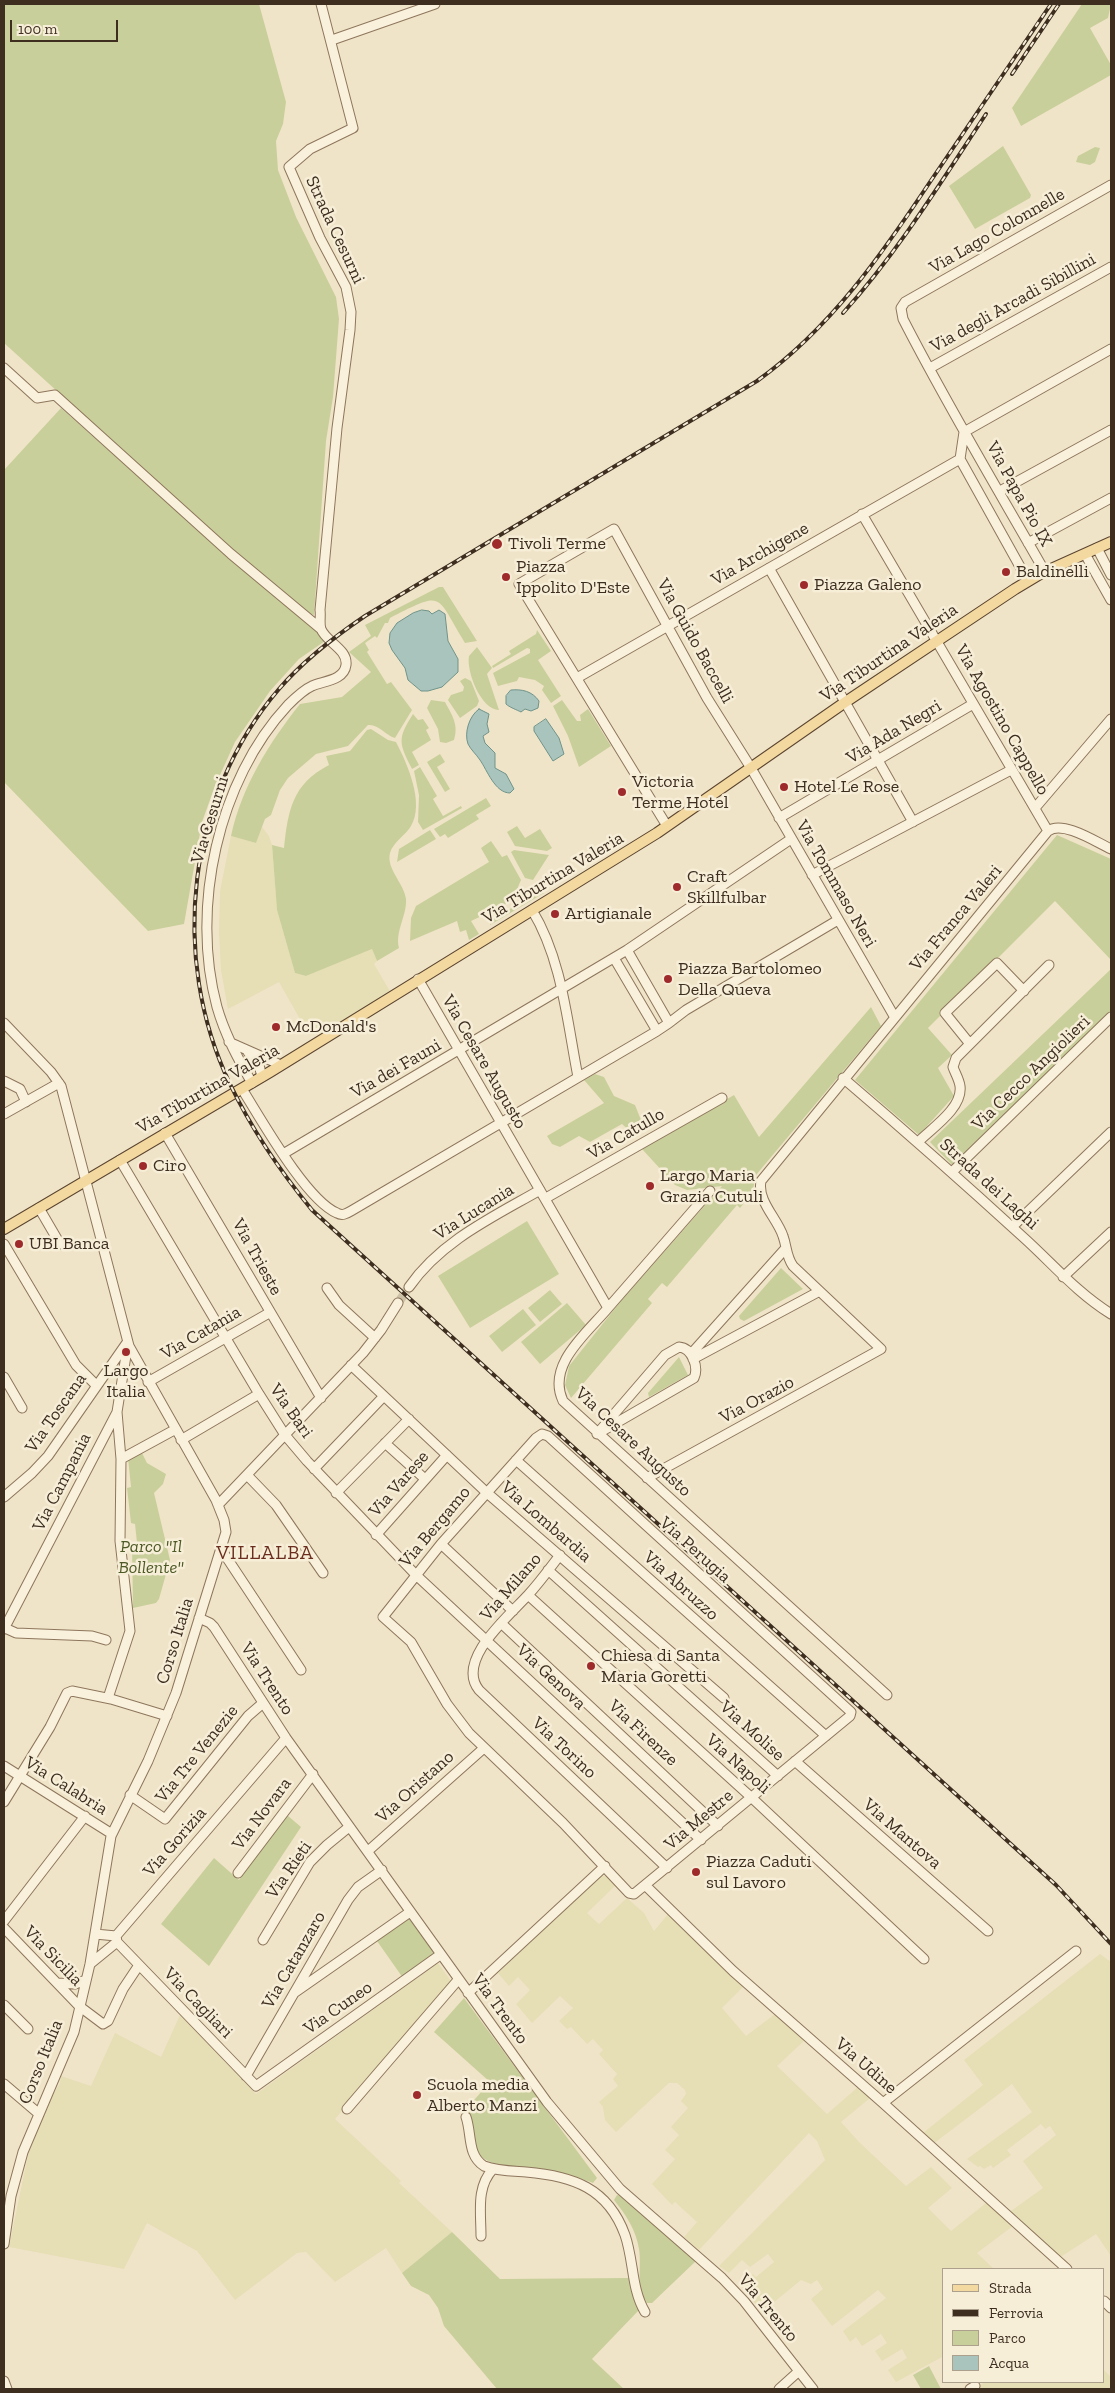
<!DOCTYPE html>
<html>
<head>
<meta charset="utf-8">
<style>
	body { margin:0 }
	#map { position:relative; width:1115px; height:2393px; overflow:hidden; background:#f0e4c8; font-family:"Zilla Slab",serif }
	canvas { display:block }
	.frame { position:absolute; inset:0; border:5px solid #3d2e20; pointer-events:none }
	.legend { position:absolute; left:942px; top:2268px; width:162px; height:115px; box-sizing:border-box; background:#f7eed8; border:1px solid #ada18e; margin:0; padding:6px 9px; list-style:none; font-size:15px; color:#3d2e20 }
	.legend li { display:flex; align-items:center; gap:10px; height:25px }
	.legend b { width:25px; border:1px solid #ada18e }
	.scale { position:absolute; left:10px; top:20px; width:108px; height:22px; box-sizing:border-box; border:2px solid #3d2e20; border-top:0; padding-left:6px; font-size:15px; line-height:18px; white-space:nowrap; color:#3d2e20; -webkit-text-stroke:4px #f7eed8; paint-order:stroke }
</style>
</head>
<body>
<div id="map">
<canvas width="1115" height="2393"></canvas>
<div class="frame"></div>
<ul class="legend">
<li><b style="height:6px;background:#f3d9a0"></b>Strada</li>
<li><b style="height:6px;background:#3d2e20"></b>Ferrovia</li>
<li><b style="height:14px;background:#c9cf9b"></b>Parco</li>
<li><b style="height:14px;background:#a9c4bc"></b>Acqua</li>
</ul>
<div class="scale">100 m</div>
</div>
<script>
const ctx = document.querySelector('canvas').getContext('2d');
ctx.lineJoin = 'round';
function fillPath(path, color) {
  ctx.fillStyle = color;
  ctx.fill(path, 'evenodd');
}
function strokePath(path, color, width, dash) {
  ctx.strokeStyle = color;
  ctx.lineWidth = width;
  ctx.lineCap = dash ? 'butt' : 'round';
  ctx.setLineDash(dash || []);
  ctx.stroke(path);
}
function label(font, color, halo, rows, align = 'center') {
  ctx.font = font + ' "Zilla Slab",serif';
  ctx.lineWidth = 5;
  ctx.setLineDash([]);
  ctx.textBaseline = 'middle';
  ctx.strokeStyle = halo;
  ctx.fillStyle = color;
  for (const [text, x, y, turn = 0] of rows) {
    ctx.save();
    ctx.translate(x, y);
    ctx.rotate((+turn || 0) * Math.PI / 180);
    ctx.textAlign = isNaN(turn) ? turn : align;
    if (halo) ctx.strokeText(text, 0, 0);
    ctx.fillText(text, 0, 0);
    ctx.restore();
  }
}
const farmland = new Path2D(`
	M 262,827 L 269,836 L 272,845 L 277,910 L 295,973 L 306,976 L 372,949 L 377,961 L 374,964 L 391,993 L 321,1034 L 309,1035 L 279,982 L 228,1009 L 221,970 L 219,932 L 220,891 L 231,836 L 256,843 Z
	M 600,1876 L 606,1876 L 616,1885 L 587,1913 L 599,1924 L 627,1898 L 644,1913 L 654,1931 L 669,1913 L 744,1986 L 722,2008 L 746,2036 L 775,2014 L 804,2041 L 777,2066 L 827,2114 L 858,2087 L 870,2098 L 841,2122 L 859,2142 L 906,2186 L 931,2167 L 952,2188 L 928,2208 L 951,2231 L 986,2203 L 1013,2226 L 977,2253 L 994,2269 L 944,2269 L 944,2356 L 896,2382 L 888,2370 L 907,2358 L 902,2349 L 882,2361 L 875,2351 L 887,2343 L 881,2334 L 862,2346 L 856,2337 L 850,2342 L 843,2331 L 886,2298 L 878,2290 L 832,2326 L 811,2299 L 823,2289 L 817,2280 L 811,2284 L 801,2280 L 762,2312 L 743,2288 L 746,2286 L 743,2282 L 753,2274 L 756,2277 L 774,2262 L 768,2254 L 750,2267 L 742,2260 L 729,2273 L 719,2266 L 825,2160 L 817,2141 L 809,2133 L 699,2250 L 684,2237 L 697,2222 L 675,2202 L 672,2205 L 652,2184 L 675,2159 L 665,2150 L 679,2135 L 671,2127 L 688,2108 L 681,2101 L 686,2094 L 685,2090 L 677,2083 L 669,2083 L 616,2132 L 605,2120 L 603,2107 L 599,2102 L 618,2086 L 613,2079 L 617,2074 L 599,2054 L 603,2050 L 593,2039 L 587,2044 L 571,2027 L 567,2029 L 559,2021 L 573,2008 L 560,1996 L 532,2023 L 516,2004 L 530,1990 L 518,1977 L 509,1986 L 498,1973 Z
	M 1100,1954 L 1111,1962 L 1111,2256 L 1096,2234 L 1059,2258 L 1008,2213 L 1043,2188 L 1023,2161 L 1056,2135 L 1050,2126 L 1045,2129 L 1041,2124 L 1007,2150 L 1011,2155 L 993,2168 L 991,2165 L 984,2169 L 980,2166 L 978,2167 L 967,2159 L 1032,2112 L 1012,2084 L 933,2144 L 923,2133 L 983,2085 L 964,2060 Z
	M 438,1963 L 451,1981 L 450,1985 L 335,2119 L 401,2181 L 399,2183 L 452,2232 L 402,2273 L 386,2248 L 335,2282 L 306,2252 L 297,2253 L 235,2300 L 197,2251 L 147,2223 L 124,2269 L 9,2247 L 28,2155 L 47,2105 L 60,2083 L 61,2076 L 91,2086 L 115,2033 L 161,2057 L 180,2015 L 256,2094 Z
	M 1104,2370 L 1111,2377 L 1111,2389 L 973,2389 L 985,2382 L 1104,2382 Z`);
const green = new Path2D(`
	M 4,4 L 259,4 L 286,102 L 283,124 L 276,141 L 278,170 L 296,217 L 336,297 L 339,319 L 333,397 L 326,441 L 314,615 L 307,613 L 221,540 L 4,343 Z
	M 1082,4 L 1111,4 L 1108,18 L 1090,28 L 1111,65 L 1111,75 L 1021,126 L 1012,108 Z
	M 1003,146 L 1031,195 L 1030,198 L 975,229 L 949,186 Z
	M 1095,147 L 1100,148 L 1095,162 L 1090,165 L 1076,162 L 1078,156 Z
	M 61,408 L 189,522 L 317,632 L 325,641 L 299,659 L 270,691 L 235,742 L 215,786 L 202,822 L 184,924 L 148,931 L 4,782 L 4,470 Z
	M 439,587 L 443,587 L 477,641 L 465,643 C 435,594 445,590 390,618 L 388,623 L 385,623 L 377,638 L 375,636 L 365,643 L 369,650 L 367,652 L 387,684 L 391,682 L 412,710 L 395,738 C 385,735 379,724 368,725 L 348,746 L 316,754 L 288,778 L 280,790 L 271,815 L 265,819 L 256,843 L 231,836 C 242,786 269,743 300,704 L 342,697 L 371,672 L 349,652 L 371,636 L 365,625 Z
	M 537,630 L 551,651 L 538,660 L 561,696 L 551,703 L 542,690 L 544,686 L 535,680 L 519,677 L 517,681 L 498,686 L 493,673 L 530,653 L 530,649 L 527,648 L 493,668 L 492,666 L 511,654 L 509,651 L 536,634 Z
	M 477,647 L 492,668 L 487,674 L 499,710 C 481,710 466,671 469,656 Z
	M 465,678 L 471,681 L 479,701 L 477,706 L 460,718 L 448,700 L 451,695 L 463,691 L 464,687 L 460,681 Z
	M 431,700 L 445,702 C 452,715 459,725 454,740 L 446,743 L 440,742 L 438,729 L 427,708 Z
	M 562,700 L 577,721 L 581,721 L 580,715 L 588,709 L 611,746 L 579,767 L 568,736 L 553,706 Z
	M 413,714 L 418,720 L 423,719 L 429,728 L 426,730 L 431,740 L 412,752 L 419,765 L 412,769 C 399,743 397,739 413,714 Z
	M 371,729 L 388,740 L 396,742 C 407,763 425,803 411,826 C 406,835 393,842 390,853 C 386,869 404,883 406,899 C 407,916 395,931 399,948 L 377,961 L 372,949 L 306,976 L 295,973 L 277,910 L 272,845 L 284,848 C 288,811 292,784 329,765 L 326,756 L 350,751 L 367,730 Z
	M 440,754 L 445,762 L 437,767 L 450,789 L 445,792 L 427,762 Z
	M 420,767 L 437,796 L 433,799 L 443,816 L 461,806 L 462,808 L 423,830 L 418,822 L 419,795 L 414,771 Z
	M 486,798 L 491,806 L 476,815 L 479,819 L 448,838 L 445,834 L 440,837 L 434,829 Z
	M 517,826 L 525,838 L 540,829 L 552,848 L 547,851 L 515,846 L 507,832 Z
	M 430,830 L 436,839 L 397,862 L 399,849 Z
	M 1057,835 L 1111,859 L 1111,960 L 1055,901 L 928,1028 L 952,1055 L 938,1068 L 954,1096 L 919,1135 L 855,1080 Z
	M 491,841 L 502,857 L 507,855 L 521,880 L 518,887 L 521,893 L 503,906 L 471,921 L 479,934 L 469,940 L 466,930 L 460,932 L 457,921 L 410,941 L 411,918 L 416,906 L 489,862 L 481,848 Z
	M 514,850 L 549,855 L 533,880 L 525,878 L 511,852 Z
	M 537,886 L 541,886 L 544,893 L 490,925 L 491,920 L 532,896 Z
	M 1111,969 L 1111,1011 L 952,1165 L 930,1142 Z
	M 871,1007 L 881,1026 L 756,1175 L 752,1194 L 740,1208 L 737,1205 L 667,1287 L 662,1283 L 648,1299 L 652,1303 L 571,1398 L 565,1385 L 569,1366 L 621,1301 L 722,1186 L 687,1190 L 675,1185 L 642,1149 L 734,1095 L 759,1137 Z
	M 595,1074 L 604,1077 L 614,1096 L 635,1105 L 645,1130 L 635,1136 L 622,1124 L 590,1142 L 579,1136 L 560,1147 L 552,1144 L 547,1136 L 604,1103 L 584,1080 Z
	M 527,1221 L 559,1274 L 470,1328 L 438,1276 Z
	M 781,1268 L 803,1289 L 744,1321 L 740,1319 L 739,1316 Z
	M 550,1290 L 562,1304 L 540,1322 L 528,1308 Z
	M 567,1303 L 586,1325 L 540,1364 L 521,1342 Z
	M 523,1309 L 536,1325 L 502,1352 L 489,1336 Z
	M 679,1357 L 688,1375 L 649,1397 L 648,1393 Z
	M 141,1451 L 147,1463 L 166,1474 L 163,1484 L 154,1493 L 170,1560 L 159,1599 L 156,1603 L 133,1608 L 132,1544 L 137,1543 L 135,1524 L 131,1523 L 127,1488 L 131,1487 L 128,1458 Z
	M 287,1815 L 301,1827 L 209,1966 L 161,1924 L 214,1858 L 239,1880 Z
	M 409,1918 L 436,1955 L 403,1978 L 377,1941 Z
	M 464,1998 L 597,2178 L 593,2183 C 579,2178 564,2172 549,2170 C 530,2166 483,2171 475,2148 C 470,2134 474,2122 467,2108 L 490,2082 L 434,2032 Z
	M 617,2195 L 622,2196 L 696,2261 L 652,2303 L 647,2303 C 635,2287 642,2268 639,2249 C 636,2230 626,2215 614,2200 Z
	M 452,2232 L 500,2279 L 629,2278 L 639,2310 L 592,2359 L 624,2389 L 497,2389 L 444,2326 L 438,2308 L 429,2295 L 411,2286 L 402,2273 Z
	M 929,2366 L 941,2389 L 921,2389 L 913,2375 Z`);
const water = new Path2D(`
	M 422,610 L 429,611 L 432,614 L 439,610 L 445,614 L 448,641 L 458,659 L 458,672 L 442,687 L 428,691 L 421,691 L 408,680 L 405,668 L 392,650 L 389,643 L 390,633 L 397,623 L 413,613 Z
	M 511,690 C 522,689 532,691 539,701 L 538,708 L 531,711 L 525,709 L 521,712 C 517,710 509,707 506,704 L 506,696 Z
	M 479,709 L 489,714 L 487,724 L 489,732 L 483,736 L 485,743 L 495,753 L 495,768 L 506,774 L 514,789 L 510,793 C 495,793 487,770 480,760 C 476,754 471,750 468,744 C 464,733 469,716 479,709 Z
	M 546,719 L 559,738 L 564,754 L 553,761 L 534,731 L 534,727 Z`);
const minorTunnel = new Path2D(`
	M 398,1303 L 409,1287`);
const minor = new Path2D(`
	M 332,40 L 435,4
	M 4,368 L 37,398 L 55,395 L 231,554 L 321,629
	M 930,368 L 1111,267
	M 964,432 L 1111,349
	M 964,432 L 960,459 L 1028,581
	M 1000,491 L 1111,430
	M 862,514 L 1048,831
	M 1028,543 L 1111,498
	M 1097,548 L 1111,575
	M 1085,554 L 1111,600
	M 769,568 L 913,822
	M 1045,572 C 997,488 947,405 903,319 L 901,308 L 905,302 L 1111,185
	M 577,678 L 960,459
	M 1035,808 L 1111,719
	M 779,818 L 973,704
	M 667,826 L 519,584 L 614,529 L 707,698 L 751,768 L 894,1016
	M 812,875 L 1011,770
	M 532,910 C 562,959 567,1021 578,1077
	M 614,958 L 657,1031 L 669,1023 L 627,950
	M 418,979 L 608,1308 C 587,1333 546,1365 563,1401 L 887,1695
	M 4,1023 L 51,1072 L 61,1086 L 129,1346 L 216,1500 L 224,1520 L 226,1532 L 176,1693 L 148,1761 L 111,1836 L 90,1964 L 74,2032 L 23,2152 L 11,2196 L 4,2244
	M 669,1023 L 686,1010 L 838,920
	M 229,1042 L 281,1065
	M 970,1044 L 945,1013 L 997,963 L 1024,991
	M 248,1052 L 259,1065 L 262,1077
	M 843,1078 C 904,1130 964,1183 1023,1237 C 1053,1264 1076,1292 1111,1314
	M 4,1081 L 20,1089 L 26,1102
	M 252,1083 C 238,1059 225,1035 217,1007 C 190,908 218,780 288,705 C 295,698 303,690 312,686 C 322,681 344,681 346,665 C 348,649 326,642 321,629 C 319,624 321,615 320,610 L 337,428 L 350,330 L 351,312 L 346,287 L 320,238 L 289,167 L 310,149 L 353,128 L 321,4
	M 242,1089 C 261,1119 306,1200 337,1213 C 342,1216 346,1214 351,1211 L 657,1031
	M 4,1114 L 59,1083
	M 165,1133 L 321,1398
	M 918,1142 C 932,1128 963,1108 960,1086 C 959,1079 955,1073 953,1067 L 956,1058 L 1049,965
	M 283,1154 L 627,950 L 791,839
	M 120,1160 L 259,1394 L 285,1435 L 307,1461 L 416,1575 L 701,1840
	M 952,1172 L 1111,1017
	M 546,1198 L 722,1098
	M 39,1208 L 60,1244
	M 1012,1227 L 1111,1132
	M 4,1244 L 76,1365 L 96,1385
	M 1063,1277 L 1111,1232
	M 409,1287 C 441,1241 493,1217 540,1190
	M 327,1288 L 339,1305 L 375,1338
	M 608,1308 L 710,1191
	M 679,1347 C 692,1348 699,1367 694,1378 L 597,1434 L 665,1355 Z
	M 691,1354 L 785,1249
	M 693,1359 L 818,1292
	M 351,1365 L 486,1492 L 724,1698
	M 4,1377 L 22,1408
	M 148,1382 L 269,1313
	M 542,1434 L 548,1436 L 851,1712 L 850,1716 L 634,1894 L 629,1893 L 563,1823 L 469,1733 L 447,1704 L 411,1642 L 383,1617 L 441,1544 L 536,1438 Z
	M 181,1440 L 259,1394
	M 385,1443 L 425,1479
	M 121,1459 L 176,1429
	M 516,1460 L 826,1736
	M 314,1469 L 384,1396
	M 247,1475 L 276,1505 L 323,1573
	M 647,1478 L 881,1349 L 793,1266 C 786,1256 787,1247 783,1236 C 777,1218 757,1201 761,1181 L 1048,831 C 1063,820 1096,842 1111,849
	M 336,1493 L 409,1419
	M 4,1497 L 32,1473 L 48,1456 L 126,1344
	M 218,1505 L 363,1353 L 381,1330 L 398,1303
	M 376,1535 L 447,1455
	M 441,1544 L 513,1611
	M 221,1549 L 301,1670
	M 560,1555 C 550,1568 540,1582 528,1595 C 510,1615 455,1660 479,1690 L 667,1868
	M 548,1570 L 778,1776
	M 528,1595 L 752,1798 L 924,1959
	M 199,1618 L 210,1623 L 214,1627 L 286,1738 L 547,2102 L 620,2189 L 722,2278 L 744,2301 L 813,2389
	M 501,1623 L 718,1826
	M 5,1628 L 16,1633 L 92,1636 L 106,1640
	M 4,1629 L 117,1412 L 128,1343
	M 108,1698 L 130,1631 L 120,1541 L 121,1459 L 117,1412
	M 795,1761 L 988,1931
	M 4,1766 L 112,1834
	M 130,1795 L 165,1819 L 248,1716 L 263,1703
	M 4,1802 L 50,1727 L 67,1693 L 72,1691 L 111,1699 L 167,1716
	M 368,1851 L 484,1748
	M 238,1873 L 313,1774
	M 646,1886 L 733,1971 L 883,2103 L 1067,2269
	M 4,1921 L 85,1816
	M 4,1928 L 79,2006 L 103,2024 L 108,2021 L 123,1989 L 139,1965
	M 95,1934 L 116,1936
	M 263,1940 L 310,1862 L 327,1845 L 349,1827
	M 117,1942 L 256,2086 L 440,1955
	M 90,1964 L 117,1942 L 116,1936 L 286,1738
	M 57,1983 L 75,1984 L 86,1980
	M 294,1993 L 410,1912
	M 468,1993 L 605,1866
	M 4,2005 L 28,2029
	M 246,2076 L 348,1900 L 358,1887 L 382,1870
	M 4,2084 L 38,2113
	M 883,2103 L 1076,1951
	M 347,2109 L 458,1980
	M 466,2117 C 472,2134 467,2155 484,2166 C 497,2171 512,2171 526,2172 C 573,2176 608,2188 625,2235 C 634,2261 631,2288 645,2312
	M 481,2236 C 481,2212 476,2187 493,2169
	M 1104,2301 L 1111,2308
	M 4,2381 L 7,2389
	M 779,2389 L 799,2371
	M 970,2389 L 975,2386`);
const major = new Path2D(`
	M 4,1229 L 270,1072 L 657,833 L 844,703 L 1015,589 L 1040,574 L 1111,542`);
const rail = new Path2D(`
	M 1051,4 C 1011,62 972,121 932,179 C 882,254 831,328 757,381 L 365,616 C 334,637 304,660 279,689 C 187,796 169,957 230,1084 C 252,1130 280,1171 312,1210 L 1056,1885 L 1111,1944
	M 1012,74 L 1059,4
	M 843,313 C 898,252 941,182 986,114`);
const markers = [
	[497,544,6,"#9e2a2b"],
	[1006,572,5,"#9e2a2b"],
	[506,577,5,"#9e2a2b"],
	[804,585,5,"#9e2a2b"],
	[784,787,5,"#9e2a2b"],
	[622,792,5,"#9e2a2b"],
	[677,887,5,"#9e2a2b"],
	[555,914,5,"#9e2a2b"],
	[668,979,5,"#9e2a2b"],
	[276,1027,5,"#9e2a2b"],
	[143,1166,5,"#9e2a2b"],
	[650,1186,5,"#9e2a2b"],
	[19,1244,5,"#9e2a2b"],
	[126,1352,5,"#9e2a2b"],
	[591,1666,5,"#9e2a2b"],
	[696,1872,5,"#9e2a2b"],
	[417,2095,5,"#9e2a2b"]
];
const streetNames = [
	["Strada Cesurni",335,230,65],
	["Via Lago Colonnelle",997,231,-30],
	["Via degli Arcadi Sibillini",1013,303,-29],
	["Via Papa Pio IX",1019,494,61],
	["Via Archigene",760,554,-30],
	["Via Guido Baccelli",695,641,61],
	["Via Tiburtina Valeria",889,653,-34],
	["Via Agostino Cappello",1002,720,60],
	["Via Ada Negri",894,732,-31],
	["Via Cesurni",210,820,-73],
	["Via Tiburtina Valeria",553,878,-31],
	["Via Tommaso Neri",836,884,60],
	["Via Franca Valeri",956,918,-50],
	["Via Cesare Augusto",484,1062,60],
	["Via dei Fauni",396,1069,-30],
	["Via Cecco Angiolieri",1031,1073,-44],
	["Via Tiburtina Valeria",208,1089,-30],
	["Via Catullo",626,1134,-30],
	["Strada dei Laghi",989,1184,42],
	["Via Lucania",474,1212,-32],
	["Via Trieste",257,1257,61],
	["Via Catania",201,1333,-30],
	["Via Orazio",757,1400,-28],
	["Via Bari",291,1411,55],
	["Via Toscana",56,1413,-55],
	["Via Cesare Augusto",633,1442,43],
	["Via Campania",62,1482,-63],
	["Via Varese",399,1484,-49],
	["Via Lombardia",546,1522,41],
	["Via Bergamo",435,1527,-50],
	["Via Perugia",695,1550,42],
	["Via Abruzzo",681,1586,42],
	["Via Milano",511,1587,-49],
	["Corso Italia",175,1641,-73],
	["Via Genova",551,1677,43],
	["Via Trento",267,1679,57],
	["Via Molise",752,1731,42],
	["Via Firenze",643,1733,43],
	["Via Torino",564,1748,43],
	["Via Tre Venezie",197,1754,-51],
	["Via Napoli",738,1764,42],
	["Via Calabria",66,1786,32],
	["Via Oristano",415,1787,-42],
	["Via Novara",262,1814,-53],
	["Via Mestre",699,1820,-40],
	["Via Mantova",902,1834,41],
	["Via Gorizia",175,1842,-49],
	["Via Rieti",289,1870,-55],
	["Via Sicilia",53,1956,46],
	["Via Catanzaro",294,1960,-60],
	["Via Cagliari",198,2003,46],
	["Via Cuneo",338,2008,-35],
	["Via Trento",500,2009,54],
	["Corso Italia",41,2062,-68],
	["Via Udine",866,2066,41],
	["Via Trento",768,2308,50]
];
const poiNames = [
	["Tivoli Terme",508,544],
	["Piazza",516,567],
	["Ippolito D'Este",516,588],
	["Baldinelli",1016,572],
	["Piazza Galeno",814,585],
	["Victoria",632,782],
	["Terme Hotel",632,803],
	["Hotel Le Rose",794,787],
	["Craft",687,877],
	["Skillfulbar",687,898],
	["Artigianale",565,914],
	["Piazza Bartolomeo",678,969],
	["Della Queva",678,990],
	["McDonald's",286,1027],
	["Ciro",153,1166],
	["Largo Maria",660,1176],
	["Grazia Cutuli",660,1197],
	["UBI Banca",29,1244],
	["Largo",126,1371,"center"],
	["Italia",126,1392,"center"],
	["Chiesa di Santa",601,1656],
	["Maria Goretti",601,1677],
	["Piazza Caduti",706,1862],
	["sul Lavoro",706,1883],
	["Scuola media",427,2085],
	["Alberto Manzi",427,2106]
];
const parkNames = [
	["Parco \"Il",151,1547],
	["Bollente\"",151,1568]
];
const quarterNames = [
	["VILLALBA",265,1553]
];
fillPath(farmland, '#e6deb5');
fillPath(green, '#c9cf9b');
fillPath(water, '#a9c4bc');
strokePath(water, '#6f938a', 1);
strokePath(minorTunnel, '#ccc0a6', 9, [9, 4.5]);
strokePath(minor, '#8d765c', 11);
strokePath(major, '#5b4430', 12);
strokePath(minor, '#faf1dc', 9);
strokePath(major, '#f3d9a0', 10);
strokePath(rail, '#3d2e20', 4);
strokePath(rail, '#f7eed8', 2, [5.5]);
for (const [x, y, r, color] of markers) {
  const dot = new Path2D();
  dot.arc(x, y, r, 0, 2 * Math.PI);
  ctx.fillStyle = color;
  ctx.fill(dot);
  strokePath(dot, '#f7eed8', 2);
}
label('18px', '#3d2e20', '#f7eed8', streetNames);
label('18px', '#3d2e20', '#f7eed8', poiNames, 'left');
label('italic 18px', '#4d5a26', '#f7eed8', parkNames);
ctx.letterSpacing = '1px';
label('20px', '#6b2e1e', '#f7eed8', quarterNames);
ctx.letterSpacing = '0px';
</script>
</body>
</html>
